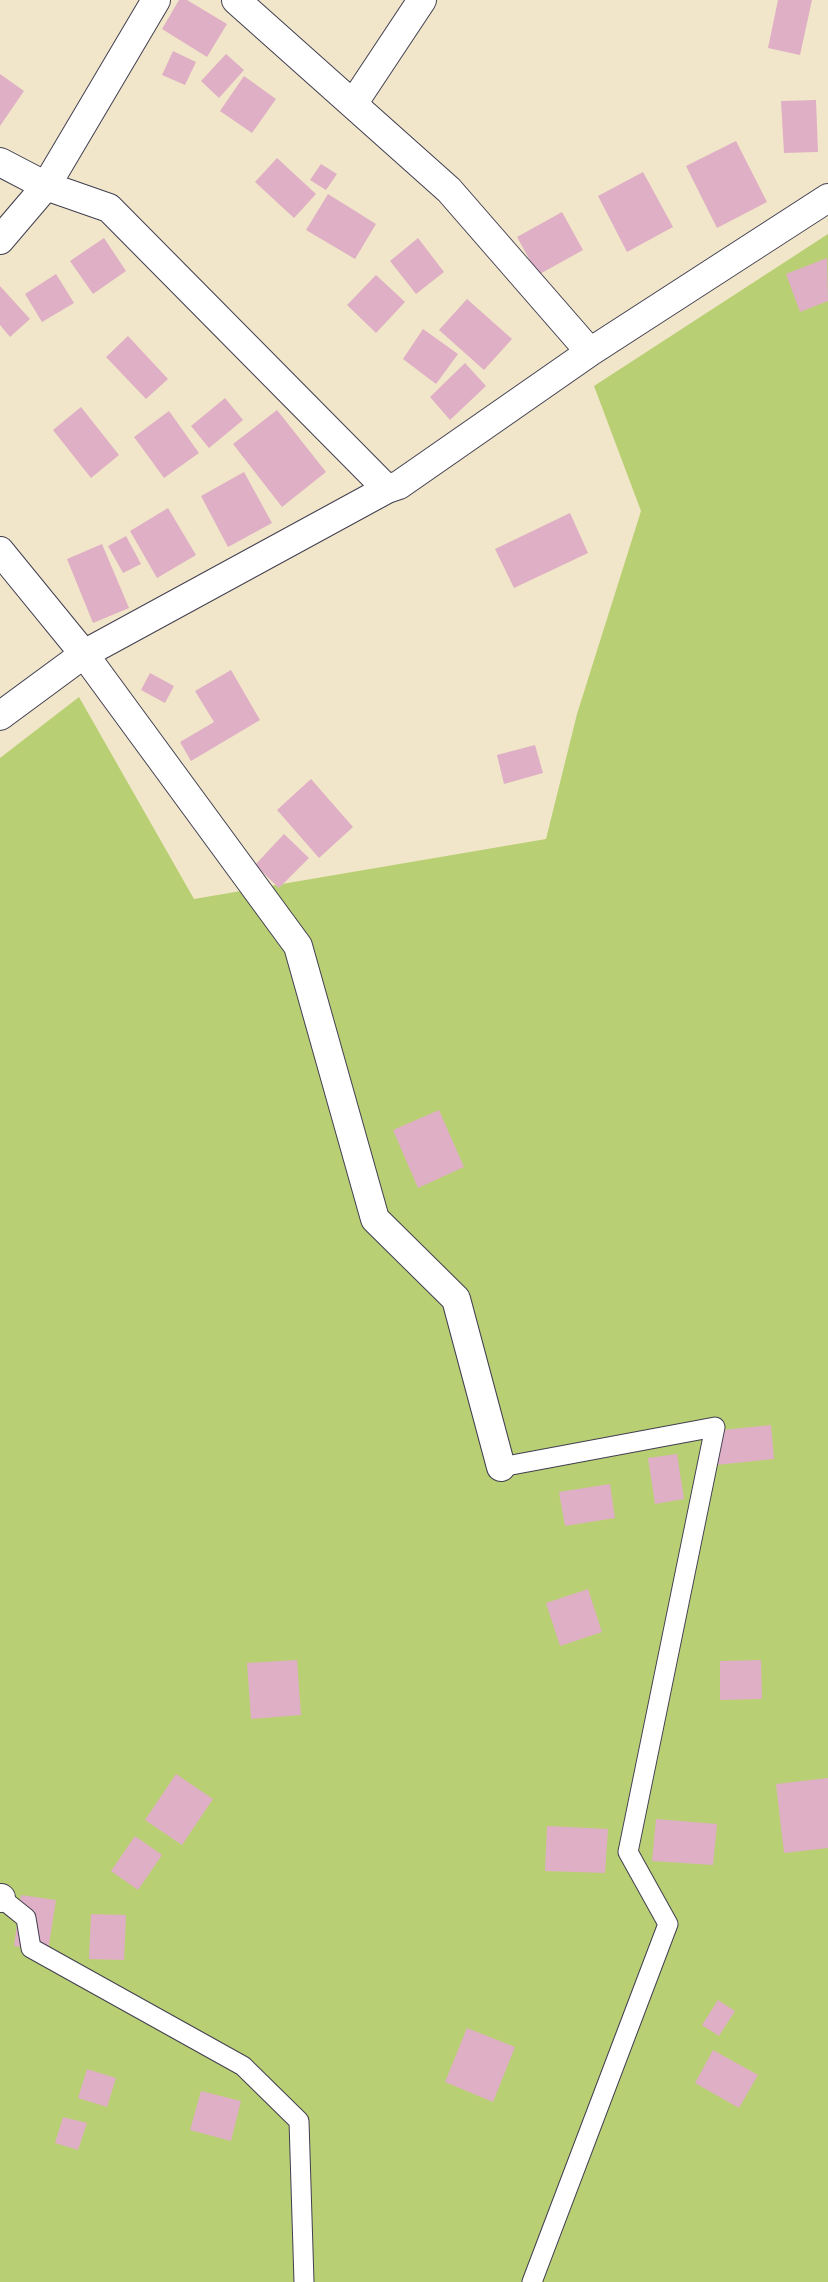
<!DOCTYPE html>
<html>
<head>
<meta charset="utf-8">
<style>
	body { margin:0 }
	canvas { display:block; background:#f1e6c9 }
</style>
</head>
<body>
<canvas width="828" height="2282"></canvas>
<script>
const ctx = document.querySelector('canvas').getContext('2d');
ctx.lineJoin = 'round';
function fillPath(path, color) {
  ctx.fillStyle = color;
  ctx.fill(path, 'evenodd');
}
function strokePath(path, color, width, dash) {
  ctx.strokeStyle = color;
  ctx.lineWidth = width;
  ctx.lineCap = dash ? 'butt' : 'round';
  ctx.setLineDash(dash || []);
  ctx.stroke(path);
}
const green = new Path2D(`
	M 828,234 L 828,2282 L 0,2282 L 0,758 L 79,697 L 194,899 L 546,839 L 577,714 L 641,511 L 594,386 Z`);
const building = new Path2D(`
	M 179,0 L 187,0 L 227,24 L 207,57 L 162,29 Z
	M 778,0 L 812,0 L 800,55 L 768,48 Z
	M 173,51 L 196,62 L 185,85 L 162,75 Z
	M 226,54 L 244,70 L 219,98 L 201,81 Z
	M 0,74 L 24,91 L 0,126 Z
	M 244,76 L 276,99 L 252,133 L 220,111 Z
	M 816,100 L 818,152 L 784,153 L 781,101 Z
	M 736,141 L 767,202 L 717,228 L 686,166 Z
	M 277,158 L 316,194 L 294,218 L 255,182 Z
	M 321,164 L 337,174 L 326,190 L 310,180 Z
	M 643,172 L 673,227 L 627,252 L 598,196 Z
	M 328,194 L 376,224 L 355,259 L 306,230 Z
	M 562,212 L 583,250 L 538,275 L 517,237 Z
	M 104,238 L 126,271 L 93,294 L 70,261 Z
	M 418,238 L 444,272 L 416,294 L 390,261 Z
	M 827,258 L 828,301 L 800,312 L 786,274 Z
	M 56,274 L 74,303 L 42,322 L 25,294 Z
	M 376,275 L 405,302 L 376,333 L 347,305 Z
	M 0,286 L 30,319 L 10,337 L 0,325 Z
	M 467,299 L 512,339 L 484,370 L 439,330 Z
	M 423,329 L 458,354 L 436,384 L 403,359 Z
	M 128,336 L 168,379 L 146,399 L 106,357 Z
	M 465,363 L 486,386 L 450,420 L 430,397 Z
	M 225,398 L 243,420 L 209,448 L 191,426 Z
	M 81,407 L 119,455 L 91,478 L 53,430 Z
	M 277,410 L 326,472 L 282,507 L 233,444 Z
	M 169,411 L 199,453 L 164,478 L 134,437 Z
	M 244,472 L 272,523 L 228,547 L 201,496 Z
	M 168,508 L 196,555 L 157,578 L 130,531 Z
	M 570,513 L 588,553 L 514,588 L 495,549 Z
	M 126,536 L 141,564 L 123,573 L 108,546 Z
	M 102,544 L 129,608 L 93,623 L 67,559 Z
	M 231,670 L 260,720 L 191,761 L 180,742 L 214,722 L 195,691 Z
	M 150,673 L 174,686 L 165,703 L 141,690 Z
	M 535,745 L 543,773 L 504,784 L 497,755 Z
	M 311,779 L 353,827 L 319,858 L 277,810 Z
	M 284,834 L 309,858 L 279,888 L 255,865 Z
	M 439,1110 L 464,1167 L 418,1188 L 393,1130 Z
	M 771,1425 L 774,1459 L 716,1465 L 713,1431 Z
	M 677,1454 L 684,1499 L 655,1504 L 648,1458 Z
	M 610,1484 L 615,1518 L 565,1526 L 559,1492 Z
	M 588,1589 L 602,1632 L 560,1646 L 546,1603 Z
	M 297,1660 L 301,1715 L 251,1719 L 247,1663 Z
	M 761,1660 L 762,1699 L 720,1700 L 720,1661 Z
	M 176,1774 L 213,1799 L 182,1845 L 145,1820 Z
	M 828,1778 L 828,1848 L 784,1853 L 776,1784 Z
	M 656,1819 L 717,1824 L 713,1865 L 652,1861 Z
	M 547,1826 L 608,1829 L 605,1873 L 545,1871 Z
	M 135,1836 L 162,1855 L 138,1890 L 111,1871 Z
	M 21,1895 L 56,1900 L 48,1951 L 14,1946 Z
	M 91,1914 L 126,1915 L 124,1960 L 89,1959 Z
	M 718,2000 L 735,2011 L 719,2036 L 702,2025 Z
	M 467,2028 L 515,2047 L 493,2102 L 445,2082 Z
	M 713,2050 L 758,2075 L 739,2108 L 695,2083 Z
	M 87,2069 L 116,2078 L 107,2107 L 78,2098 Z
	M 201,2091 L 241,2101 L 231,2141 L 190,2130 Z
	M 63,2117 L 87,2123 L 78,2150 L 55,2143 Z`);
const lane = new Path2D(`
	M 501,1467 L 715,1427 L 628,1852 L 668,1924 L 532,2282
	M 1,1898 L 26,1918 L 31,1948 L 243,2066 L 299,2121 L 304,2282`);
const street = new Path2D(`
	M 236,0 L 449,190 L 590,352
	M 353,104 L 422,0
	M 0,162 L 46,186 L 109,208 L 387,489
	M 0,240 L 46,186 L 156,0
	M 0,551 L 84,654 L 298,946 L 375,1219 L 456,1299 L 501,1467
	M 0,716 L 84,654 L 387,489 L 399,485 L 590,352 L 828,198
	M 0,1898 L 1,1898`);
fillPath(green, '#b9cf73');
fillPath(building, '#dfafc5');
strokePath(lane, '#413f50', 21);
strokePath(street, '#413f50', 30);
strokePath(lane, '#fff', 19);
strokePath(street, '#fff', 28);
</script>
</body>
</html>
